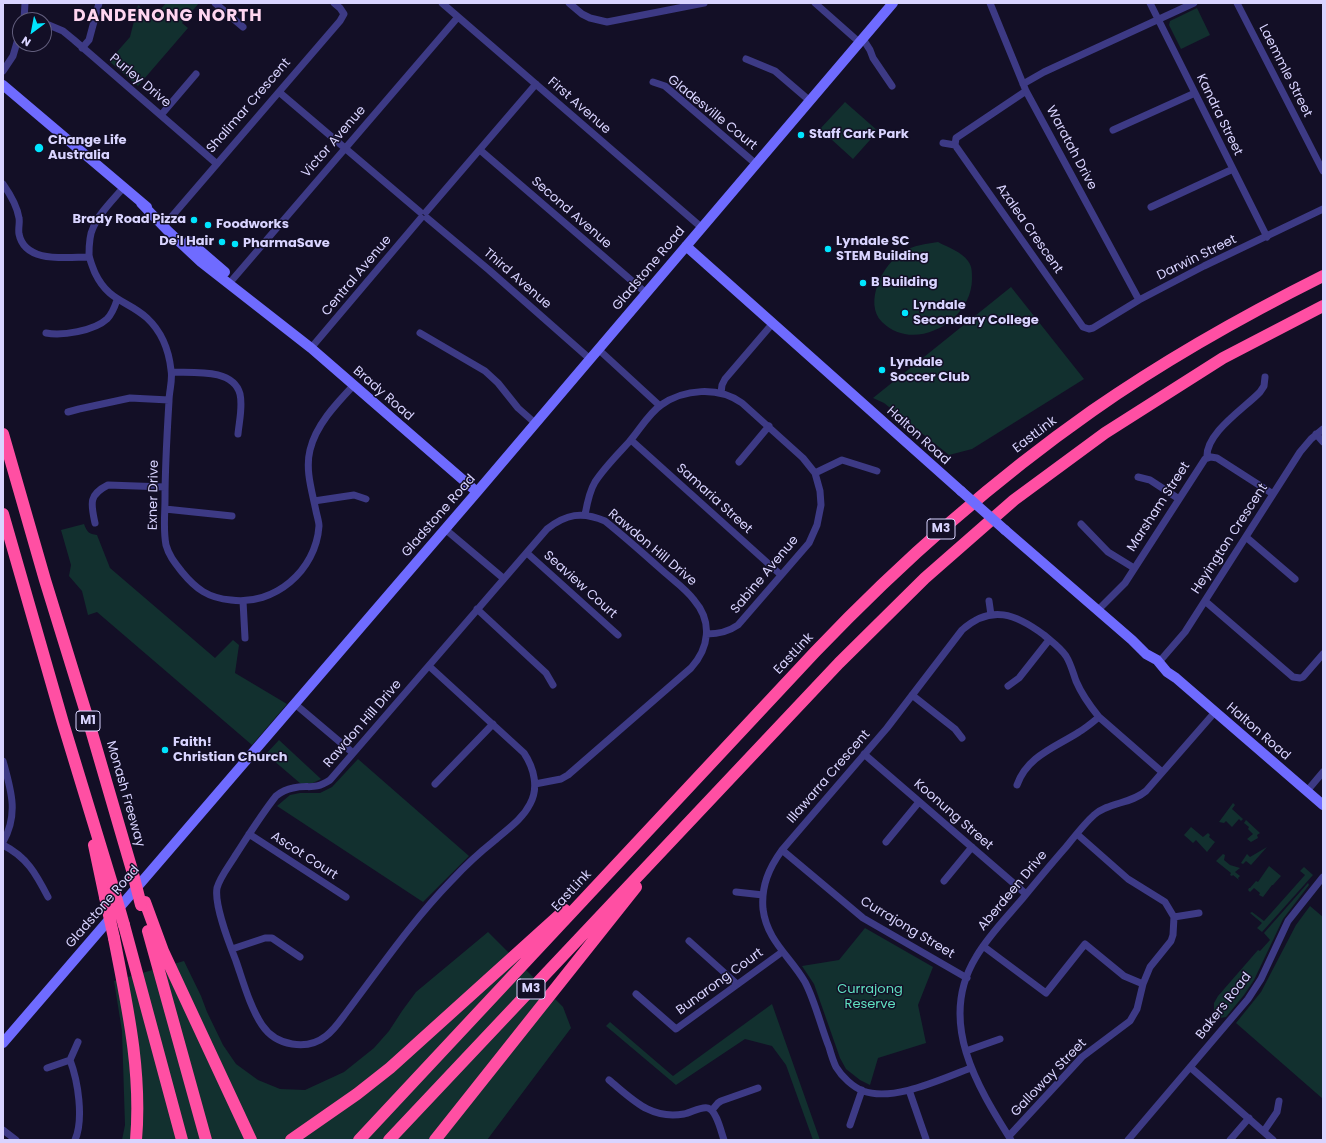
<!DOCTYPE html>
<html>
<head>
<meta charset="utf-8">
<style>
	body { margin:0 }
	#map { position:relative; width:1326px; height:1143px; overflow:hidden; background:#130f26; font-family:Poppins,sans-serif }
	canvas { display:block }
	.frame { position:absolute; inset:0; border:4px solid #d9d4ff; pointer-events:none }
	.north { position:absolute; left:12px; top:12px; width:40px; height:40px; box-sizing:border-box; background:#130f26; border:1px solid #625e7d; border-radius:50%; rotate:212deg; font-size:11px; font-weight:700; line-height:16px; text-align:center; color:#d9d4ff }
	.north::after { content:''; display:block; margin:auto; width:14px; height:18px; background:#00e5ff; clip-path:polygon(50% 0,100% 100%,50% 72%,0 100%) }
</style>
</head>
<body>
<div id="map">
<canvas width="1326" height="1143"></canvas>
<div class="frame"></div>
<div class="north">N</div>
</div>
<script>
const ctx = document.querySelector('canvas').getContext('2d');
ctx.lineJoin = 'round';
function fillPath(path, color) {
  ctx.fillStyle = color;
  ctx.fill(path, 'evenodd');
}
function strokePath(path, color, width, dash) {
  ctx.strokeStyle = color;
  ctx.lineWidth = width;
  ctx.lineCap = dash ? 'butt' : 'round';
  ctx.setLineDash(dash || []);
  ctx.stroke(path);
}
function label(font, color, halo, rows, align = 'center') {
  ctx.font = font + ' Poppins,sans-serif';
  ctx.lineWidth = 3;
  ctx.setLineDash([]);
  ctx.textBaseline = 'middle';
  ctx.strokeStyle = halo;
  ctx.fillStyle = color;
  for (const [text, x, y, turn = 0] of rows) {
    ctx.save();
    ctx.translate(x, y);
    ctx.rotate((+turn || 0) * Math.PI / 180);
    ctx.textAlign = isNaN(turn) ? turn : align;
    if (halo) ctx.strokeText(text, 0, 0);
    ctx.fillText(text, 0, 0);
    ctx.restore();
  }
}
const green = new Path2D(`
	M 166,3 L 199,3 L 182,23 L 188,28 L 138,86 L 109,61 L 130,37 L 138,5 L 153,18 Z
	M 1197,8 L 1210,35 L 1181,49 L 1169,25 L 1170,21 Z
	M 845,102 L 878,131 L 853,159 L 820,129 Z
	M 938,242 C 947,247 962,252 968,261 C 972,266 972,272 972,279 C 972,321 914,354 882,322 C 863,303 883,263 903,252 C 914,245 925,244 938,242 Z
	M 1011,287 L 1084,379 L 972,449 L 949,455 L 884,403 L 873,398 Z
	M 84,524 C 87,532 89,534 97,535 L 110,568 L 215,658 L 233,640 L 239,645 L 235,673 L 287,704 L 252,745 L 97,612 L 88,615 L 82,591 L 69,576 L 71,565 L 61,530 Z
	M 279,740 L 321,779 L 313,783 L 301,784 L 266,754 Z
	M 358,759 L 469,856 L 423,902 L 277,806 L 290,795 L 300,793 L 320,793 L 332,787 Z
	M 1233,803 L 1235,805 L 1232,809 L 1243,819 L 1241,821 L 1239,819 L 1232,827 L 1226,821 L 1224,823 L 1219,822 Z
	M 1246,820 L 1260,833 L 1257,835 L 1258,838 L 1251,842 L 1247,839 L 1253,834 L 1248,829 L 1249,827 L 1244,823 Z
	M 1191,827 L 1203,837 L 1208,833 L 1210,835 L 1209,837 L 1215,842 L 1207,852 L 1196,840 L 1193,843 L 1184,835 Z
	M 1267,847 L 1251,865 L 1246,861 L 1243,864 L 1241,863 L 1247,854 L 1250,857 Z
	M 1223,854 L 1225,855 L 1224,860 L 1230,865 L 1240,868 L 1235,872 L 1240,876 L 1238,878 L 1239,880 L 1233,875 L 1232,876 L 1230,875 L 1231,873 L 1216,861 Z
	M 1269,866 L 1281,876 L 1273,885 L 1272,885 L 1263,897 L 1259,895 L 1260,893 L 1254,888 L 1250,892 L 1248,890 L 1249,888 L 1250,888 L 1256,881 L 1258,882 Z
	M 1304,867 L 1313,875 L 1262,932 L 1257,928 L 1262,923 L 1250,913 L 1252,912 L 1264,921 L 1305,875 L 1300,871 Z
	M 1308,883 L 1309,885 L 1283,919 L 1254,980 L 1244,995 L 1226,1017 L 1220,1018 L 1216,1016 L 1214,1009 L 1214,1003 L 1218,996 L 1258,950 L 1260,951 L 1270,940 L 1264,933 Z
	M 1310,906 L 1323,917 L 1323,1099 L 1236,1023 L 1261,992 L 1296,925 Z
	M 865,928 L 933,967 L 918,1005 L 926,1043 L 878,1058 L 870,1085 L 860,1080 L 846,1069 L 840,1058 L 814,984 L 802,966 L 839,960 Z
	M 488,932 L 563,1007 L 571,1028 L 487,1140 L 122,1140 L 125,1125 L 122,1031 L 114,981 L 184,961 L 201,996 L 207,1012 L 223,1045 L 236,1064 L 258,1080 L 280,1089 L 305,1090 L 344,1072 L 374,1048 L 389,1031 L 402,1011 L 416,992 Z
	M 772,1004 L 820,1140 L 813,1140 L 786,1065 L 772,1046 L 745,1039 L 676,1085 L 606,1026 L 610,1022 L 673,1076 Z`);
const street = new Path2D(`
	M 215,3 L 243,27
	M 442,3 L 701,227
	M 569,3 L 582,14 L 590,18 L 607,22 L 704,3
	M 815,3 L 859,42
	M 990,3 L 1026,91 L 1139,300
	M 1150,3 L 1267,237
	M 1237,3 L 1323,171
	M 24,18 L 32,20
	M 24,20 L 25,3
	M 44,23 L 63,31 L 74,40 L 217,164
	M 863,39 L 870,50 L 873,58 L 892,86
	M 82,48 L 89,40 L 99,3
	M 746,59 L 775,71 L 810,101
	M 3,71 L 13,56 L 20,32
	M 653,82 L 665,86 L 756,164
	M 1023,84 L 1044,72 L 1194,3
	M 1026,91 L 956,138 L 955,145 L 1083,327 L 1089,329 L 1093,328 L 1139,300 L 1204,266 L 1323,209
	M 279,92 L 420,212
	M 161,115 L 196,74
	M 1113,130 L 1195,93
	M 943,143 L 955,145
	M 480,150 L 646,293
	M 3,184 C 10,194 17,205 19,218 C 20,223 18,228 19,234 C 25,264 67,257 89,257
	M 123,188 C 113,200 99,213 93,228 C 89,236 89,246 89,255 C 90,261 93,268 95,273 C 109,302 127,300 147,318 C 162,332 169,351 171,370 C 173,380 169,391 169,401 C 167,434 165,466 165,499 C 165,514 163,530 166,545 C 169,556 175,563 182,572 C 196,589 208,598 231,600 C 274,606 316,571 319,526 C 319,522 317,516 316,511 C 312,491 305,470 310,450 C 316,425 336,404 353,386
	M 1151,207 L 1233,169
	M 426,212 L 536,84
	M 427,218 L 489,270 L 590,359
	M 167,222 L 340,21 L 344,14 L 340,8 L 334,3
	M 233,279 L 458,17
	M 46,333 C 62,336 94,331 107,319 C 112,314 115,306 117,300
	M 420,333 L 485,371 L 498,383 L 518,408 L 535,423
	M 311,348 L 421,218
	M 598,349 L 660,406
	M 172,372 C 193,373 233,368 240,394 C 243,407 239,422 238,434
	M 721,393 L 722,385 L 725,379 L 773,323
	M 68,412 L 79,409 L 130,398 L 169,400
	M 1316,434 L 1323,442
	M 631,440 L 781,575
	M 1207,458 C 1205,433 1245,408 1260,392 L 1264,386 L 1265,377
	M 739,462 L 769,426
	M 815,473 L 842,460 L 877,471
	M 1138,477 L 1150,480 L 1179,499
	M 314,501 L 354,495 L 366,499
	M 165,509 L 232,516
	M 585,515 C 587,504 589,492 595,482 C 604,468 617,455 629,442 C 639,431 648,414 661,405 C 684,389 718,386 742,403 L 803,458 L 815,473 L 820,491 L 821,505 L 817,525 L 809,543 L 738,625 C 728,632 719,634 707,634
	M 95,523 C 91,504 88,495 108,485 L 165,487
	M 1081,524 L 1108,552 L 1134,568
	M 445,529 L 503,578
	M 1246,537 L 1295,579
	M 527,553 L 618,635
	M 243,601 L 245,638
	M 989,601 L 991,615
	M 1205,601 L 1293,677 L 1300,678 L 1303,677 L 1323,654
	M 477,609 L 546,673 L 553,685
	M 1098,610 L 1125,583 L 1205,459 L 1211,457 L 1217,458 L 1273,494
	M 1159,662 L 1185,632 L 1300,452 L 1311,439 L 1323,429
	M 429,666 L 524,753 C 534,768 539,788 530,804 C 522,820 506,830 494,841 C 479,853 465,866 452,880 C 412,921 380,968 346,1013 C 340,1021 334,1030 326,1036 C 307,1051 276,1046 262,1025 C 250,1007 243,981 236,961 C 229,943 214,905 217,888 C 220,877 229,866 235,856 C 248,836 261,815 276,796 C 281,792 287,789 293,788 C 309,784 313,791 330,780 L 547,529 C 566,514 582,511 605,521 C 625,537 644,554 663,571 C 673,580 686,589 694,600 C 713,622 709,648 691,668 L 568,775 L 561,779 L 535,784
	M 1008,686 L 1019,678 L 1049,640
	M 912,695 L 955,729 L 962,738
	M 295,704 L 353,753
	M 864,754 L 1026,894
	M 3,761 C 11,790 19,814 3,842
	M 435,784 L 493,724
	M 1017,785 C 1027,756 1056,747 1079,732 C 1086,728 1093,722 1099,717
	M 1307,791 L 1323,772
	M 249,834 L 346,897
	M 886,842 L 919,802
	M 3,845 C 27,857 36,874 48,897
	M 782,850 L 863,918 L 967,978
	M 944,881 L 972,847
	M 736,892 L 763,895
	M 1174,917 L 1199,913
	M 689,941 L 737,984
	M 983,946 L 1046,993 L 1085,944 L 1124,976 L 1143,984
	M 232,949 L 265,938 L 272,938 L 300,957
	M 636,994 L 676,1029 L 782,952
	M 966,1051 L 1000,1039
	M 70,1060 C 78,1081 84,1119 75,1140
	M 1190,1067 L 1273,1140
	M 47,1068 L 70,1060 L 78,1042
	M 971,1068 C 941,1079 894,1102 863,1091 C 853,1087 842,1077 836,1067 C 833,1061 831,1054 829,1047 C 821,1027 815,1001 805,982 C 790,956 767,941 763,909 C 761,886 769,868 782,850 L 887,728 L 962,630 C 991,604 1016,614 1044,635 C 1052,642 1060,647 1066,656 C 1071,664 1073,673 1076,681 C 1082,695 1090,706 1099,717 L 1162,772
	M 609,1080 C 633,1100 651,1120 684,1114 C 691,1113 701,1106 708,1108 C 717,1111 721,1132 724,1140
	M 909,1090 L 926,1139
	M 712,1110 L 718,1103 L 721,1101 L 758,1088
	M 850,1125 L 862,1090
	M 3,1130 L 16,1140
	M 1264,1131 L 1277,1112 L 1279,1101
	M 1009,1136 L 1082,1057 L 1130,1021 L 1137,1009 L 1143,984 L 1150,967 L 1171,941 L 1173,935 L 1174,917 L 1165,902 L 1128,879 L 1077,834
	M 1011,1140 C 977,1086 937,1021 976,957 C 988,936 1007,917 1023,898 C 1037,881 1051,864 1066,847 C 1075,836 1084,824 1094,815 C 1109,802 1131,804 1146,791 L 1215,712
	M 1128,1140 L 1248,999 L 1261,979 L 1288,921 L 1323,877
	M 1230,1140 L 1249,1118`);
const secondary = new Path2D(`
	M 3,85 L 147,207
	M 141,203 L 169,232 L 201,262 L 311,348 L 477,492
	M 189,241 L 225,272
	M 686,246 L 961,491
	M 1005,530 L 1132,640 L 1146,654 L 1157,660 L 1167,672 L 1176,678 L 1323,805
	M 3,1043 L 477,492 L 893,3`);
const highway = new Path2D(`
	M 3,434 L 45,580 L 87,716 L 132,870
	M 3,514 L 63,723 L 113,887
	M 94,845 L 105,897
	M 145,902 L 163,951 L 251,1140
	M 124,925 L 182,1140
	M 148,931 L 206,1140
	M 114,938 C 127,1005 142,1071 136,1140
	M 291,1140 L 357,1094 L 390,1068 L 565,910
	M 359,1140 L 815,652 C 900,563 991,482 1092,411 C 1165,360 1243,316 1323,276
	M 389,1140 L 839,663 L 925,578 L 1014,500 L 1105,433 L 1223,358 L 1323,306
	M 435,1140 L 636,887`);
const secondaryBridge = new Path2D(`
	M 961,491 L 1005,530`);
const highwayBridge = new Path2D(`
	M 132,870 L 141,905
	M 113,887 L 124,925
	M 105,897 L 114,938`);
const markers = [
	[801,135,4,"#00e5ff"],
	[39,148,5,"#00e5ff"],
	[194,220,4,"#00e5ff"],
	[208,225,4,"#00e5ff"],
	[222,242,4,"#00e5ff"],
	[235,244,4,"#00e5ff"],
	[828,249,4,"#00e5ff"],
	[863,283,4,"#00e5ff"],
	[905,313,4,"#00e5ff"],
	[882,370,4,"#00e5ff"],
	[165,750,4,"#00e5ff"]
];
const shields = [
	[941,529,28],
	[88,721,24],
	[531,989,28]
];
const shieldNames = [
	["M3",941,529],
	["M1",88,721],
	["M3",531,989]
];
const streetNames = [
	["Laemmle Street",1285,71,63],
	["Purley Drive",140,81,40],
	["Shalimar Crescent",249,106,-49],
	["First Avenue",579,106,41],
	["Gladesville Court",712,113,39],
	["Kandra Street",1219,115,64],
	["Victor Avenue",334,142,-49],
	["Waratah Drive",1071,148,62],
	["Second Avenue",571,213,41],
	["Azalea Crescent",1029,229,55],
	["Darwin Street",1197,258,-26],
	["Gladstone Road",649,269,-50],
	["Central Avenue",357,276,-50],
	["Third Avenue",517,279,41],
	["Brady Road",383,394,41],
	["EastLink",1035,435,-37],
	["Halton Road",918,436,42],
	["Exner Drive",154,495,-89],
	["Samaria Street",714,499,42],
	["Marsham Street",1159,507,-57],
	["Gladstone Road",439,516,-49],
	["Heyington Crescent",1230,539,-57],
	["Rawdon Hill Drive",652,548,40],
	["Sabine Avenue",765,575,-50],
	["Seaview Court",580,585,42],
	["EastLink",794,654,-47],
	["Rawdon Hill Drive",363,724,-49],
	["Halton Road",1258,732,41],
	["Illawarra Crescent",829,777,-49],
	["Monash Freeway",125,794,74],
	["Koonung Street",953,815,41],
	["Ascot Court",304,856,33],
	["EastLink",572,891,-47],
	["Aberdeen Drive",1013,891,-50],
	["Gladstone Road",103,907,-49],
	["Currajong Street",907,928,31],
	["Bunarong Court",720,982,-36],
	["Bakers Road",1224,1006,-52],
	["Galloway Street",1049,1078,-46]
];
const poiNames = [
	["Staff Cark Park",809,135],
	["Change Life",48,141],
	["Australia",48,156],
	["Brady Road Pizza",186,220,"right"],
	["Foodworks",216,225],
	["De'l Hair",214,242,"right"],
	["Lyndale SC",836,242],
	["STEM Building",836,257],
	["PharmaSave",243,244],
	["B Building",871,283],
	["Lyndale",913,306],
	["Secondary College",913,321],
	["Lyndale",890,363],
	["Soccer Club",890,378],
	["Faith!",173,743],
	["Christian Church",173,758]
];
const parkNames = [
	["Currajong",870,990],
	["Reserve",870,1005]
];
const districtNames = [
	["DANDENONG NORTH",168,17]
];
fillPath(green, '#12302f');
strokePath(street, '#3d3a85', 7);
strokePath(secondary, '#6f6bff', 10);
strokePath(highway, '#ff4fa3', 12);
strokePath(secondaryBridge, '#6f6bff', 10);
strokePath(highwayBridge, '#ff4fa3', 12);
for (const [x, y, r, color] of markers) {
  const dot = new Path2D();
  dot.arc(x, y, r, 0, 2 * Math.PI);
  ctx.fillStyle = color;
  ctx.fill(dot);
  strokePath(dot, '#130f26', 1.5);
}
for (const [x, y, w] of shields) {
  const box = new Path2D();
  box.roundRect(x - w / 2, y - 10, w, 20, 3);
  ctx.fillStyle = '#130f26';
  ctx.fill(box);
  strokePath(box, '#d9d4ff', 1);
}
label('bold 12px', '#d9d4ff', null, shieldNames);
label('13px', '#d9d4ff', '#130f26', streetNames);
label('bold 13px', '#d9d4ff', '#130f26', poiNames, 'left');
label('13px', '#5fe0c0', '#130f26', parkNames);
ctx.letterSpacing = '1px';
label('bold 17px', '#ffd6f0', '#130f26', districtNames);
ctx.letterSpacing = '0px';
</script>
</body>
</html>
